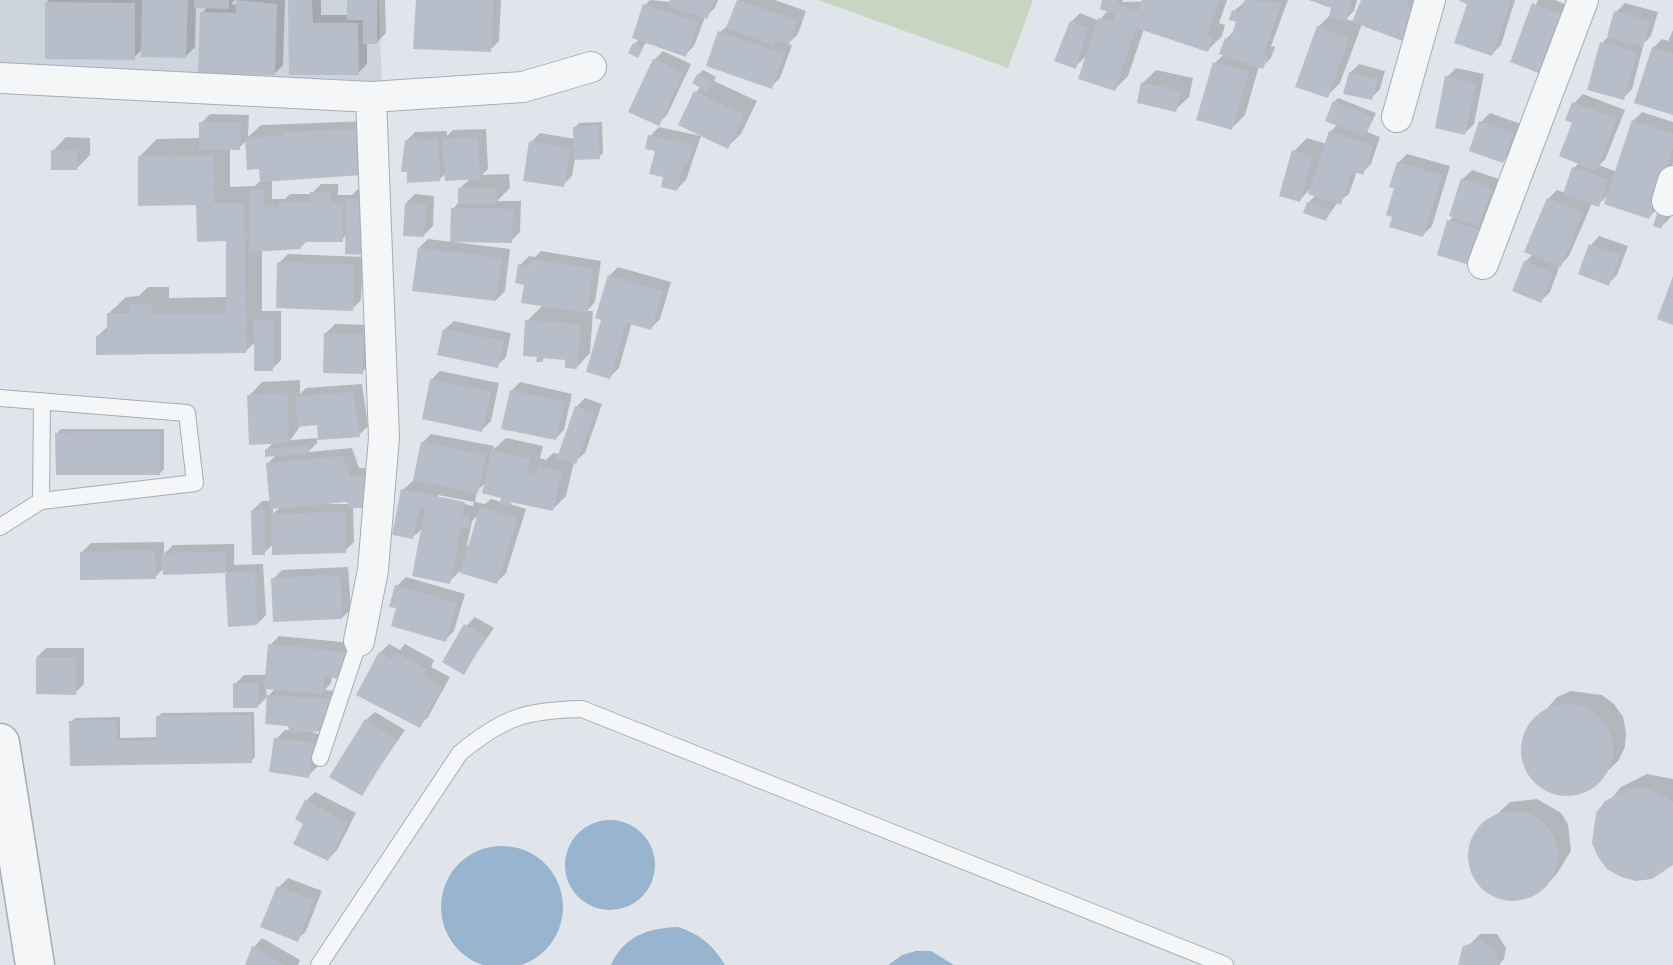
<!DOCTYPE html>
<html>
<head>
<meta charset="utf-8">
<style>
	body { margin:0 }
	canvas { display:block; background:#e0e5eb }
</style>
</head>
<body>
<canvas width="1673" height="965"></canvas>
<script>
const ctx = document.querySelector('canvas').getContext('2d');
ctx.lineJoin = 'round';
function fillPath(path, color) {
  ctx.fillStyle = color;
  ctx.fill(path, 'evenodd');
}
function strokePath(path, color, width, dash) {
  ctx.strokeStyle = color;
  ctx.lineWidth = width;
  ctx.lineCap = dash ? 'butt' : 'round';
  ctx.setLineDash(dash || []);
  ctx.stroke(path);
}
const built = new Path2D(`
	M 0,0 L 379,0 L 382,87 L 0,67 Z`);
const green = new Path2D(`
	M 818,0 L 1033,0 L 1008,68 Z`);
const water = new Path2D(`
	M565 865a45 45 0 1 1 90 0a45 45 0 1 1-90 0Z
	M441 907a61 61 0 1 1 122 0a61 61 0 1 1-122 0Z
	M 678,927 C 701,935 713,945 725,965 L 611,965 C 624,936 648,928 678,927 Z
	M 916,951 L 931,951 L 954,965 L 888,965 L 902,955 Z`);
const shadow = new Path2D(`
	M 49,0 L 235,0 L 231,4 L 238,5 L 238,0 L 285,0 L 283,65 L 274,74 L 202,13 L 208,6 L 196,6 L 195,47 L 186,56 L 143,48 L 134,58 L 47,2 Z
	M 290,0 L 321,0 L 321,15 L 349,15 L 349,0 L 385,0 L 386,33 L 377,42 L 367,42 L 367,64 L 358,73 Z
	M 418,0 L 501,0 L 499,41 L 490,50 Z
	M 650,0 L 671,2 L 718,0 L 715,8 L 705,17 L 694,46 L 685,55 L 647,41 L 638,55 L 634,44 L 640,39 L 645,5 Z
	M 739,0 L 775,0 L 806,11 L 798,34 L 788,44 L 792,45 L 780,78 L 771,87 L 720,32 L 730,24 Z
	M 1104,0 L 1123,0 L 1122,2 L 1227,0 L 1219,23 L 1225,25 L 1222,36 L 1208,50 L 1144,29 L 1128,76 L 1115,89 L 1088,54 L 1075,67 L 1071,22 L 1080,13 L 1099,21 L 1108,10 Z
	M 1247,0 L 1288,0 L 1271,46 L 1275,47 L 1271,58 L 1262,67 L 1259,66 L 1245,115 L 1232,128 L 1215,63 L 1224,54 L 1226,39 L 1235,30 L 1239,21 L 1234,11 Z
	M 1313,0 L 1357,0 L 1354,11 L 1346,19 L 1355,22 L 1362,0 L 1418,0 L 1418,11 L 1362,24 L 1340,83 L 1327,96 L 1318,27 L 1331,14 L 1333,6 Z
	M 1464,0 L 1515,0 L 1501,45 L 1492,54 L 1469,3 Z
	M 1538,0 L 1555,0 L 1579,10 L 1512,61 Z
	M 1625,3 L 1658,12 L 1651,36 L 1644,43 L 1632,89 L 1623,98 L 1602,43 L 1609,36 L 1616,12 Z
	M 1673,30 L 1673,113 L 1653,48 L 1662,39 L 1668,41 Z
	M 663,51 L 691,64 L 667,115 L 658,124 L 654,60 Z
	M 1359,64 L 1385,71 L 1380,89 L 1371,98 L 1350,73 Z
	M 1456,68 L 1484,74 L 1474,124 L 1465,133 L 1447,77 Z
	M 703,70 L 716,77 L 714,81 L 757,101 L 741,134 L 727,147 L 696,92 L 701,86 L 699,74 Z
	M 1156,70 L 1193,78 L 1189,97 L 1175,110 L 1143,83 Z
	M 1583,94 L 1625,110 L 1605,160 L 1599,165 L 1617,172 L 1633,121 L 1642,112 L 1673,122 L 1673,163 L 1658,208 L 1649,217 L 1610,193 L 1598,205 L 1592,203 L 1569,256 L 1560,265 L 1550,292 L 1541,301 L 1525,262 L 1533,254 L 1548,199 L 1557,190 L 1565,193 L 1574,168 L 1580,162 L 1574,103 Z
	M 1338,98 L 1376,113 L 1367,132 L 1380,137 L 1371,164 L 1362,173 L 1357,171 L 1349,194 L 1338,202 L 1326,219 L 1308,203 L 1316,195 L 1312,187 L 1300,200 L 1294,151 L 1307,138 L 1327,144 L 1330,132 L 1338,124 L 1334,102 Z
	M 1490,113 L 1521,124 L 1512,152 L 1503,161 L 1481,122 Z
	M 210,114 L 249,115 L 248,137 L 261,125 L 370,121 L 372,164 L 272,180 L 272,199 L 285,199 L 290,194 L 311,194 L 321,184 L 338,184 L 338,195 L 352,195 L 357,190 L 380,191 L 342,240 L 308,240 L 300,248 L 262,250 L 262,311 L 281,311 L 281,360 L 272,369 L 256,341 L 245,352 L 98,336 L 109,325 L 108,314 L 126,297 L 139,296 L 148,287 L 169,287 L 169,298 L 228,297 L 227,239 L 198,203 L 140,156 L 157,139 L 201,138 L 201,123 ZM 247,140 L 261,168 L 261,180 L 255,186 L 230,187 L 230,148 L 239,148 Z
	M 602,122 L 603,153 L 599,157 L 575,159 L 572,176 L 563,185 L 531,142 L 540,133 L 575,139 L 574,128 L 579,123 Z
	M 659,127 L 701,136 L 686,180 L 677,189 L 665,175 L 650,136 Z
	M 486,129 L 488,169 L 482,175 L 509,174 L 510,188 L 497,201 L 521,201 L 520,232 L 511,241 L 453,240 L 453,242 L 510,249 L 505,291 L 496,300 L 419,248 L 428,239 L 452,242 L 453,209 L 460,201 L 460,188 L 471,178 L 446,173 L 439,180 L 406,141 L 415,132 L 447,131 L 447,136 L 453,130 Z
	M 66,137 L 90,138 L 90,155 L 76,169 L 53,151 Z
	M 1407,154 L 1450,166 L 1432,226 L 1423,235 L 1396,187 L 1398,163 Z
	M 1472,170 L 1499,179 L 1483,220 L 1488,221 L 1478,254 L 1449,221 L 1454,216 L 1463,179 Z
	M 415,194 L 434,196 L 433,226 L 424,235 L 406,203 Z
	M 1673,208 L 1670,218 L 1661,227 L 1661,209 Z
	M 1599,236 L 1628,246 L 1617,275 L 1608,284 L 1591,245 Z
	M 541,251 L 601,261 L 595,302 L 587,311 L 593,311 L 590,353 L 577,367 L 567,358 L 546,357 L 542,360 L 527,321 L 543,305 L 526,283 L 520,265 L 529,256 L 535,257 Z
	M 288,254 L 363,257 L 361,300 L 352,309 L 279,263 Z
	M 618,267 L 671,282 L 660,319 L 651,328 L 632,322 L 619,368 L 610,377 L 609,276 Z
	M 454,321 L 511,333 L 506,357 L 497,366 L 445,329 Z
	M 335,324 L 372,325 L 371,363 L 362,372 L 326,333 Z
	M 440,371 L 499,383 L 491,421 L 482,430 L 431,380 Z
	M 300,380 L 300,394 L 306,388 L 362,384 L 368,426 L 359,435 L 317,438 L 317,443 L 308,452 L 352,448 L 359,468 L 380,468 L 353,506 L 354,542 L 345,551 L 273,544 L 264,553 L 253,510 L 262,501 L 271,501 L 268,463 L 277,454 L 266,450 L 274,442 L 249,396 L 262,382 ZM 319,423 L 320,438 L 290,440 L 302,424 ZM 348,500 L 349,504 L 330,504 L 330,501 ZM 281,506 L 273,514 L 273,507 Z
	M 520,382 L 572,394 L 564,430 L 555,439 L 511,391 Z
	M 585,398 L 602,404 L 585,453 L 574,462 L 566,496 L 553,509 L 513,501 L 510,504 L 526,509 L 506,573 L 497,582 L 460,571 L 449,582 L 424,527 L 413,537 L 403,490 L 416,478 L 422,443 L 431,434 L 494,446 L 493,450 L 506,438 L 543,446 L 540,458 L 546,460 L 553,453 L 560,454 L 576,407 ZM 485,483 L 503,496 L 502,502 L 491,499 L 485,504 L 475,502 L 477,491 ZM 438,495 L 474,502 L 473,506 L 438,498 ZM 480,514 L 470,546 L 467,546 L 472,521 Z
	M 61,429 L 164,429 L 164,469 L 160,473 L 57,433 Z
	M 164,542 L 164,554 L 173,545 L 234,544 L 234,565 L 263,564 L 266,615 L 257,624 L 230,625 L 227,572 L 165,574 L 164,568 L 155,577 L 82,552 L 91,543 Z
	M 348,567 L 351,609 L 342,618 L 273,579 L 282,570 Z
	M 406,577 L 465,594 L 454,631 L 445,640 L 398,607 L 397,586 Z
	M 475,617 L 494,628 L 463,673 L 466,626 Z
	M 279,636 L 353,643 L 351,668 L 332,676 L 331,683 L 325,690 L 339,691 L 334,720 L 305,730 L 322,735 L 317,767 L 308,776 L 276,739 L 285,730 L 291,730 L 268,696 L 258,706 L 235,684 L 244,675 L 267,675 L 270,645 ZM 266,687 L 276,688 L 267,697 Z
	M 389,644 L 400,650 L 405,644 L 434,660 L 431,667 L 450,677 L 428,717 L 419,726 L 380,653 Z
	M 46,648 L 84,648 L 84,684 L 75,693 L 37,657 Z
	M 1571,691 L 1602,695 L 1614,704 L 1623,717 L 1626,732 L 1625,747 L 1618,761 L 1592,786 L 1566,794 L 1539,785 L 1530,774 L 1524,762 L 1525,734 L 1557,697 Z
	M 254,712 L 255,757 L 251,761 L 72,764 L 71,722 L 75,718 L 120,717 L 120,738 L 157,737 L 157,717 L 162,713 Z
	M 375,712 L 405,730 L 361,794 L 366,720 Z
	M 1647,774 L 1673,779 L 1673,861 L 1599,856 L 1594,827 L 1598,814 L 1621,787 Z
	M 315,792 L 356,813 L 337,850 L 328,859 L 306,824 L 306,801 Z
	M 1537,799 L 1561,813 L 1568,824 L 1571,851 L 1556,875 L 1542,889 L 1529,897 L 1514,900 L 1499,897 L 1486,890 L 1470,865 L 1470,850 L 1474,836 L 1510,802 Z
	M 288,878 L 322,891 L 306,931 L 297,940 L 279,887 Z
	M 1480,934 L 1497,934 L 1506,948 L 1504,959 L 1499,965 L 1460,965 L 1461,953 Z
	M 262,938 L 300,960 L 298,965 L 247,965 L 254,947 Z`);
const building = new Path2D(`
	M 142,0 L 188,0 L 186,58 L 141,57 Z
	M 194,0 L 229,0 L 229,9 L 194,8 Z
	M 236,0 L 277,4 L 275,75 L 198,74 L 200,12 L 236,13 Z
	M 288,0 L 312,0 L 313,23 L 358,23 L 359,75 L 289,75 Z
	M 347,0 L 377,0 L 377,44 L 363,44 L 363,20 L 347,20 Z
	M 416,0 L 493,0 L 491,52 L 413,49 Z
	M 670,0 L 714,0 L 707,19 L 668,5 Z
	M 737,0 L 798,20 L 789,45 L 776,40 L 774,46 L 726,28 Z
	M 1102,0 L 1118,0 L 1114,14 L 1100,9 Z
	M 1142,0 L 1219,0 L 1207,37 L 1213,39 L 1208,52 L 1136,28 L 1115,91 L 1078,79 L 1098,18 L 1113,22 L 1118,4 L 1138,11 Z
	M 1245,0 L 1282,3 L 1263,55 L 1268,56 L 1263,69 L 1219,54 L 1225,38 L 1230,40 L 1236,22 L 1229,20 L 1232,10 L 1240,13 Z
	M 1309,0 L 1352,0 L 1345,22 L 1329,17 L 1331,8 Z
	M 1361,0 L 1409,0 L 1406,8 L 1414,10 L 1411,44 L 1352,22 Z
	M 1458,0 L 1511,0 L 1492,56 L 1454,43 L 1467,4 Z
	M 45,2 L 135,3 L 135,60 L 45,59 Z
	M 1532,3 L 1572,19 L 1549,77 L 1510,62 Z
	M 643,4 L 698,23 L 686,57 L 632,38 Z
	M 1614,11 L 1650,21 L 1643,47 L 1607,37 Z
	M 1070,21 L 1088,28 L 1076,69 L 1054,61 Z
	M 1317,26 L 1349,38 L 1328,98 L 1295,87 Z
	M 718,31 L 784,54 L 772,89 L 706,66 Z
	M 1600,42 L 1637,52 L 1624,100 L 1587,90 Z
	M 633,43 L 643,48 L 638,58 L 628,53 Z
	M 1652,47 L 1673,54 L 1673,115 L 1634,103 Z
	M 653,59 L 683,73 L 659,126 L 628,112 Z
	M 1213,62 L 1249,72 L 1232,130 L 1196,120 Z
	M 1349,72 L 1377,79 L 1372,100 L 1343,94 Z
	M 698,73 L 713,82 L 707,92 L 692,83 Z
	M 1445,76 L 1476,83 L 1465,135 L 1435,128 Z
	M 1141,82 L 1181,91 L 1176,112 L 1137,103 Z
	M 694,91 L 744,115 L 728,149 L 678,125 Z
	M 1333,101 L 1373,117 L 1365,137 L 1325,121 Z
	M 1572,102 L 1617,119 L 1596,171 L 1559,156 L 1572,123 L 1565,120 Z
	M 1632,120 L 1673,134 L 1673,148 L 1649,219 L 1604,204 Z
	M 1479,121 L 1514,133 L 1503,163 L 1469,151 Z
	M 199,122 L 241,123 L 240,150 L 199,149 Z
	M 598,125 L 600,159 L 574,160 L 573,127 Z
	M 362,129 L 363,175 L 260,182 L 259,169 L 247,170 L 245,138 L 284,136 L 281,132 Z
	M 1329,131 L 1373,146 L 1363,175 L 1352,171 L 1341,205 L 1308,194 Z
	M 648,135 L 693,145 L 688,163 L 684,162 L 677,191 L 661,187 L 663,177 L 649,174 L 655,151 L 645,149 Z
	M 478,137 L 480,179 L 445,181 L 442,139 Z
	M 438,139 L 440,181 L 407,183 L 407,172 L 401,172 L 405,140 Z
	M 529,141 L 570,148 L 564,187 L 523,181 Z
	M 51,150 L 77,151 L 77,170 L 51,170 Z
	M 1292,150 L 1313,157 L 1300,202 L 1279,196 Z
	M 213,155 L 214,203 L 244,203 L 246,353 L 96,355 L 96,336 L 107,333 L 107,313 L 129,313 L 129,304 L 152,304 L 152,314 L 226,314 L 226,241 L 197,242 L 196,205 L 138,206 L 138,156 Z
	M 1397,162 L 1442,175 L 1423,237 L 1389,227 L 1392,217 L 1386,215 L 1394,188 L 1389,187 Z
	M 1572,167 L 1608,180 L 1599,207 L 1563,194 Z
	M 1461,178 L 1492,188 L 1479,226 L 1449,216 Z
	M 496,187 L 497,203 L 458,204 L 458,188 Z
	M 250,189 L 264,189 L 264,207 L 279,207 L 279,202 L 310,202 L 310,192 L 330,192 L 330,203 L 343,203 L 343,242 L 301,242 L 301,249 L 249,252 Z
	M 1547,198 L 1583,213 L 1561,267 L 1524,252 Z
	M 346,199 L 372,200 L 370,255 L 345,254 Z
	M 1307,202 L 1330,210 L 1326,221 L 1303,213 Z
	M 405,203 L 426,204 L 424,237 L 403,236 Z
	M 451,208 L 513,209 L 512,243 L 450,242 Z
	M 1659,208 L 1667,211 L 1661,229 L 1653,226 Z
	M 1447,220 L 1480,230 L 1469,265 L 1437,255 Z
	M 1589,244 L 1620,255 L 1609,286 L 1578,274 Z
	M 418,248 L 502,258 L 496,301 L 412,291 Z
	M 530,259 L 593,269 L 587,313 L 521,303 L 524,285 L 515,283 L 518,264 L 529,266 Z
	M 1524,261 L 1553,273 L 1541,303 L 1512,291 Z
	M 277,262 L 354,265 L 353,311 L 276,308 Z
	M 608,275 L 663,291 L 651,330 L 626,323 L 610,379 L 586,372 L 601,320 L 595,318 Z
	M 1673,276 L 1673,325 L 1657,319 Z
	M 254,320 L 273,320 L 273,371 L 254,371 Z
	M 525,320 L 581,324 L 577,369 L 565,368 L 565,360 L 543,358 L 543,362 L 536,362 L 537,357 L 523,356 Z
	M 443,329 L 504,341 L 498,368 L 437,355 Z
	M 324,333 L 364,334 L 363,374 L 323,373 Z
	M 430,379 L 491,392 L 482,432 L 422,419 Z
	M 510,390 L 565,402 L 556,440 L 501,429 Z
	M 353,392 L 360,437 L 318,440 L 317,425 L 298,427 L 295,396 Z
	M 287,393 L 289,443 L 249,445 L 247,395 Z
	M 575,406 L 594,413 L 576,464 L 557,458 Z
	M 160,432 L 160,475 L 56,475 L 55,433 Z
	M 421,442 L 486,455 L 478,493 L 413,480 Z
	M 308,446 L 309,453 L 265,457 L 265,449 Z
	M 491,450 L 530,459 L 528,472 L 536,474 L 538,465 L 562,471 L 553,511 L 511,502 L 510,507 L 500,504 L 501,498 L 482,493 Z
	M 343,456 L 350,476 L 372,476 L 372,508 L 349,508 L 347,502 L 270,509 L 266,463 Z
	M 401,489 L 465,502 L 462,516 L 470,517 L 469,527 L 461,526 L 450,584 L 412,576 L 425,509 L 420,507 L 413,539 L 392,535 Z
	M 480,507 L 518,518 L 497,584 L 460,573 Z
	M 251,510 L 265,510 L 265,555 L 252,555 Z
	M 345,512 L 346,553 L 272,555 L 271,514 Z
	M 155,550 L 156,579 L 80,580 L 80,552 Z
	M 225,552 L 225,573 L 255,572 L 257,625 L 228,627 L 225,573 L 163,575 L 162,553 Z
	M 340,575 L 342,619 L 273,622 L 271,578 Z
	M 395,585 L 457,603 L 446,642 L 391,626 L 396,608 L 389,607 Z
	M 464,624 L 486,637 L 464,675 L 442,662 Z
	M 268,644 L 345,652 L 342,679 L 324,677 L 323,694 L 264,689 Z
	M 379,652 L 392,659 L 395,652 L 427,669 L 423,676 L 442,687 L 420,728 L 356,695 Z
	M 36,657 L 76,657 L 76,695 L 36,694 Z
	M 233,683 L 258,683 L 258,708 L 233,708 Z
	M 267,695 L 331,699 L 326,731 L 290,733 L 288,726 L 265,724 Z
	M1521 750a46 46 0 1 1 92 0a46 46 0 1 1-92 0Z
	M 251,715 L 252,763 L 70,766 L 69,721 L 116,720 L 117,741 L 156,741 L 156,716 Z
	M 365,719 L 397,739 L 362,796 L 329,777 Z
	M 274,738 L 314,743 L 309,778 L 269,772 Z
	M 1632,787 L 1648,788 L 1673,802 L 1673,865 L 1652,879 L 1636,881 L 1621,877 L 1607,869 L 1598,857 L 1592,843 L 1596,813 L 1605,801 Z
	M 305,800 L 348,823 L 328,861 L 293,844 L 303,824 L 295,819 Z
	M1468 856a45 45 0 1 1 90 0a45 45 0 1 1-90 0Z
	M 277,886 L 314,900 L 298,942 L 260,927 Z
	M 1482,940 L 1496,951 L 1498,965 L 1458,965 L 1463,946 Z
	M 252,946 L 285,965 L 245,965 Z`);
const service = new Path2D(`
	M 0,398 L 187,413 L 195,483 L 41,501 L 0,527
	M 41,501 L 42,401
	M 320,758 L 359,641
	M 319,965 L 460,753 C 504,717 526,710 582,709 L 1225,965`);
const minor = new Path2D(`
	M 0,78 L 371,97 L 523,87 L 591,67
	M 1397,117 L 1430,0
	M 1667,201 L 1673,181
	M 1483,264 L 1583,0
	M 359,641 L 373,570 L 384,438 L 371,97`);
const tertiary = new Path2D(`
	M 0,743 L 35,965`);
fillPath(built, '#ced4dd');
fillPath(green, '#c7d5c1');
fillPath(water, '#98b4ce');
fillPath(shadow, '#0003');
fillPath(building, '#b7bec9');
strokePath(service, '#a5acb6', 18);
strokePath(minor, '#a5acb6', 32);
strokePath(tertiary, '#a5acb6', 41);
strokePath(service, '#f4f6f8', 16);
strokePath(minor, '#f4f6f8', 30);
strokePath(tertiary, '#f4f6f8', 38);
</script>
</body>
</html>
